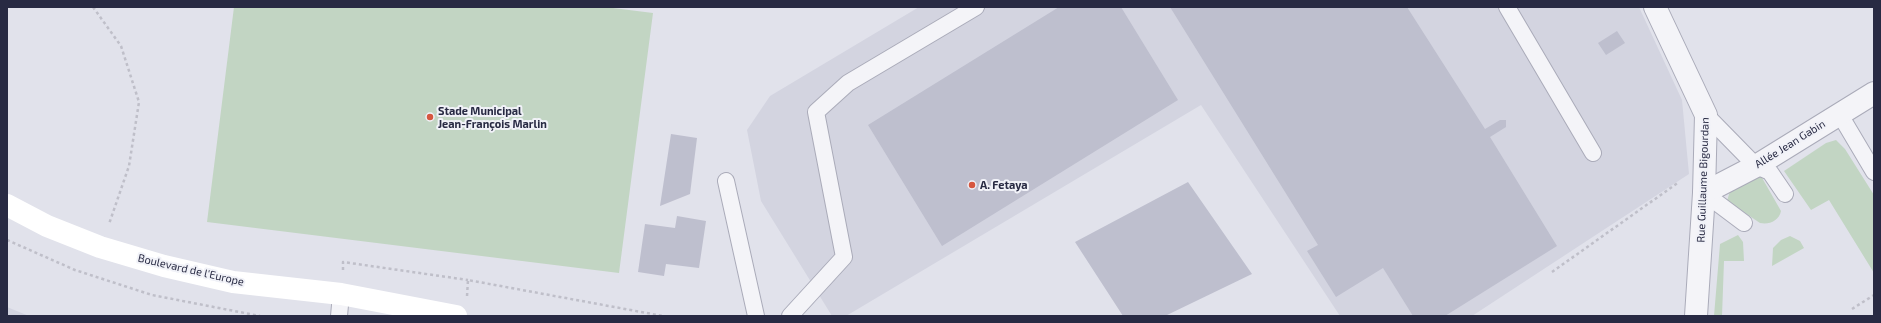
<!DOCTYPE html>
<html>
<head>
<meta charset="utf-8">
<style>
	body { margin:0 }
	#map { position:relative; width:1881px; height:323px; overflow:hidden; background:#e1e2eb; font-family:"Exo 2",sans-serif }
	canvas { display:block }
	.frame { position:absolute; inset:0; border:8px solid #282a43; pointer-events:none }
</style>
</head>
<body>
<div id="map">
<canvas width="1881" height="323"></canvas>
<div class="frame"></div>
</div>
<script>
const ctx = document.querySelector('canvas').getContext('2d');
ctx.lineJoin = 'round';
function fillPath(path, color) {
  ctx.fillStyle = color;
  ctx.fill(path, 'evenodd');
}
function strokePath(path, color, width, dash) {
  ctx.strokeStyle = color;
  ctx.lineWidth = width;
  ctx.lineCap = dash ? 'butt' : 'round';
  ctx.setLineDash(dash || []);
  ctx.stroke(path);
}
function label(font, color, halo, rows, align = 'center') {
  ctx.font = font + ' "Exo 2",sans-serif';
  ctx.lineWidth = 4;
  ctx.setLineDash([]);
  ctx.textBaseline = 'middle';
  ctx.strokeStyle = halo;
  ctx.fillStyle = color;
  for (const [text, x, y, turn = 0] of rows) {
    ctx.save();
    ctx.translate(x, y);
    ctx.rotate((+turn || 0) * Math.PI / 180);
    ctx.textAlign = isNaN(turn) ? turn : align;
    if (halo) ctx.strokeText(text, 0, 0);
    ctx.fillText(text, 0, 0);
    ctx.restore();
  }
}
const built = new Path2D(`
	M 919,7 L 1639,7 L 1682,100 L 1689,174 L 1472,316 L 1340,316 L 1201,105 L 846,316 L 832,316 L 761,201 L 747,130 L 770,96 Z
	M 7,307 L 29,316 L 7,316 Z`);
const green = new Path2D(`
	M 234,7 L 605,7 L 653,13 L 619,273 L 207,222 Z
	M 1836,140 L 1845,149 L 1874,195 L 1874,273 L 1829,200 L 1811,210 L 1784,171 L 1826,143 Z
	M 1761,176 L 1781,211 C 1779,221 1769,225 1760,223 L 1727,201 L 1730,191 Z
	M 1738,235 L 1743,242 L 1744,261 L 1724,261 L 1722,316 L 1714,316 L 1720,244 Z
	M 1790,236 L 1800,241 L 1804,248 L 1772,266 L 1773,248 L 1781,240 Z`);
const building = new Path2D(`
	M 1059,7 L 1121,7 L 1178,100 L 942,246 L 868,125 Z
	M 1170,7 L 1407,7 L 1485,129 L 1500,120 L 1506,120 L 1506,127 L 1490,137 L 1557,246 L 1445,316 L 1413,316 L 1383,268 L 1336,297 L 1307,251 L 1318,245 Z
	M 1617,31 L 1625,43 L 1606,55 L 1598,43 Z
	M 671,134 L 697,138 L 690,194 L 660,206 Z
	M 1188,182 L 1252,274 L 1165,316 L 1123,316 L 1075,242 Z
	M 677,216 L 706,221 L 699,268 L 666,264 L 664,276 L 638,272 L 645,224 L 675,228 Z`);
const path = new Path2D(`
	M 93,7 L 121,46 L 139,102 L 129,166 L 109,224
	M 7,240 L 75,270 L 152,295 L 260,316
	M 343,270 L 343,262 L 468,280
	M 1552,272 L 1679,182
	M 467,296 L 468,280 L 663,316
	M 1852,309 L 1874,295`);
const service = new Path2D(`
	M 1507,7 L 1593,153
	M 1839,113 L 1874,172
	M 1706,115 L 1756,166 L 1770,172 L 1785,194
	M 726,181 L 756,316
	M 1704,193 L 1744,223
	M 339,316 L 341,294
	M 790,316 L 844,257 L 816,112 L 848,83 L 976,7`);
const minor = new Path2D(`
	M 1704,193 L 1756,166 L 1874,93`);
const tertiary = new Path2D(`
	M 1655,7 L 1706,115 L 1704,193 L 1696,316`);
const secondary = new Path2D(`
	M 7,205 L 47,226 L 100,247 L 164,266 L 233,282 L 341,294 L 456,316`);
const markers = [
	[430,117,4,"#d65740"],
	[972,185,4,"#d65740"]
];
const poiNames = [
	["Stade Municipal",438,111],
	["Jean-François Marlin",438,124],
	["A. Fetaya",980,185]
];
const streetNames = [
	["Allée Jean Gabin",1790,144,-32],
	["Rue Guillaume Bigourdan",1703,180,-88],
	["Boulevard de l'Europe",191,270,13]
];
fillPath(built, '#d3d4e0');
fillPath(green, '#c2d5c3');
fillPath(building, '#bebfce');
strokePath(service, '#aaabb9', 18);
strokePath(minor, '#aaabb9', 24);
strokePath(tertiary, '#aaabb9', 24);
strokePath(path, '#bfbfc9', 2.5, [3, 3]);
strokePath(service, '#f4f4f8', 16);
strokePath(minor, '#f4f4f8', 22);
strokePath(tertiary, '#f4f4f8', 22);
strokePath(secondary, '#fff', 22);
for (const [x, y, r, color] of markers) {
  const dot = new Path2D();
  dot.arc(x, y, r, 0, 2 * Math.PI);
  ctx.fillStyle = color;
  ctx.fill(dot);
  strokePath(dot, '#f1f2f8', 1.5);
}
label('bold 11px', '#282a43', '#f1f2f8', poiNames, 'left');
label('11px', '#282a43', '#f1f2f8', streetNames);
</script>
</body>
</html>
